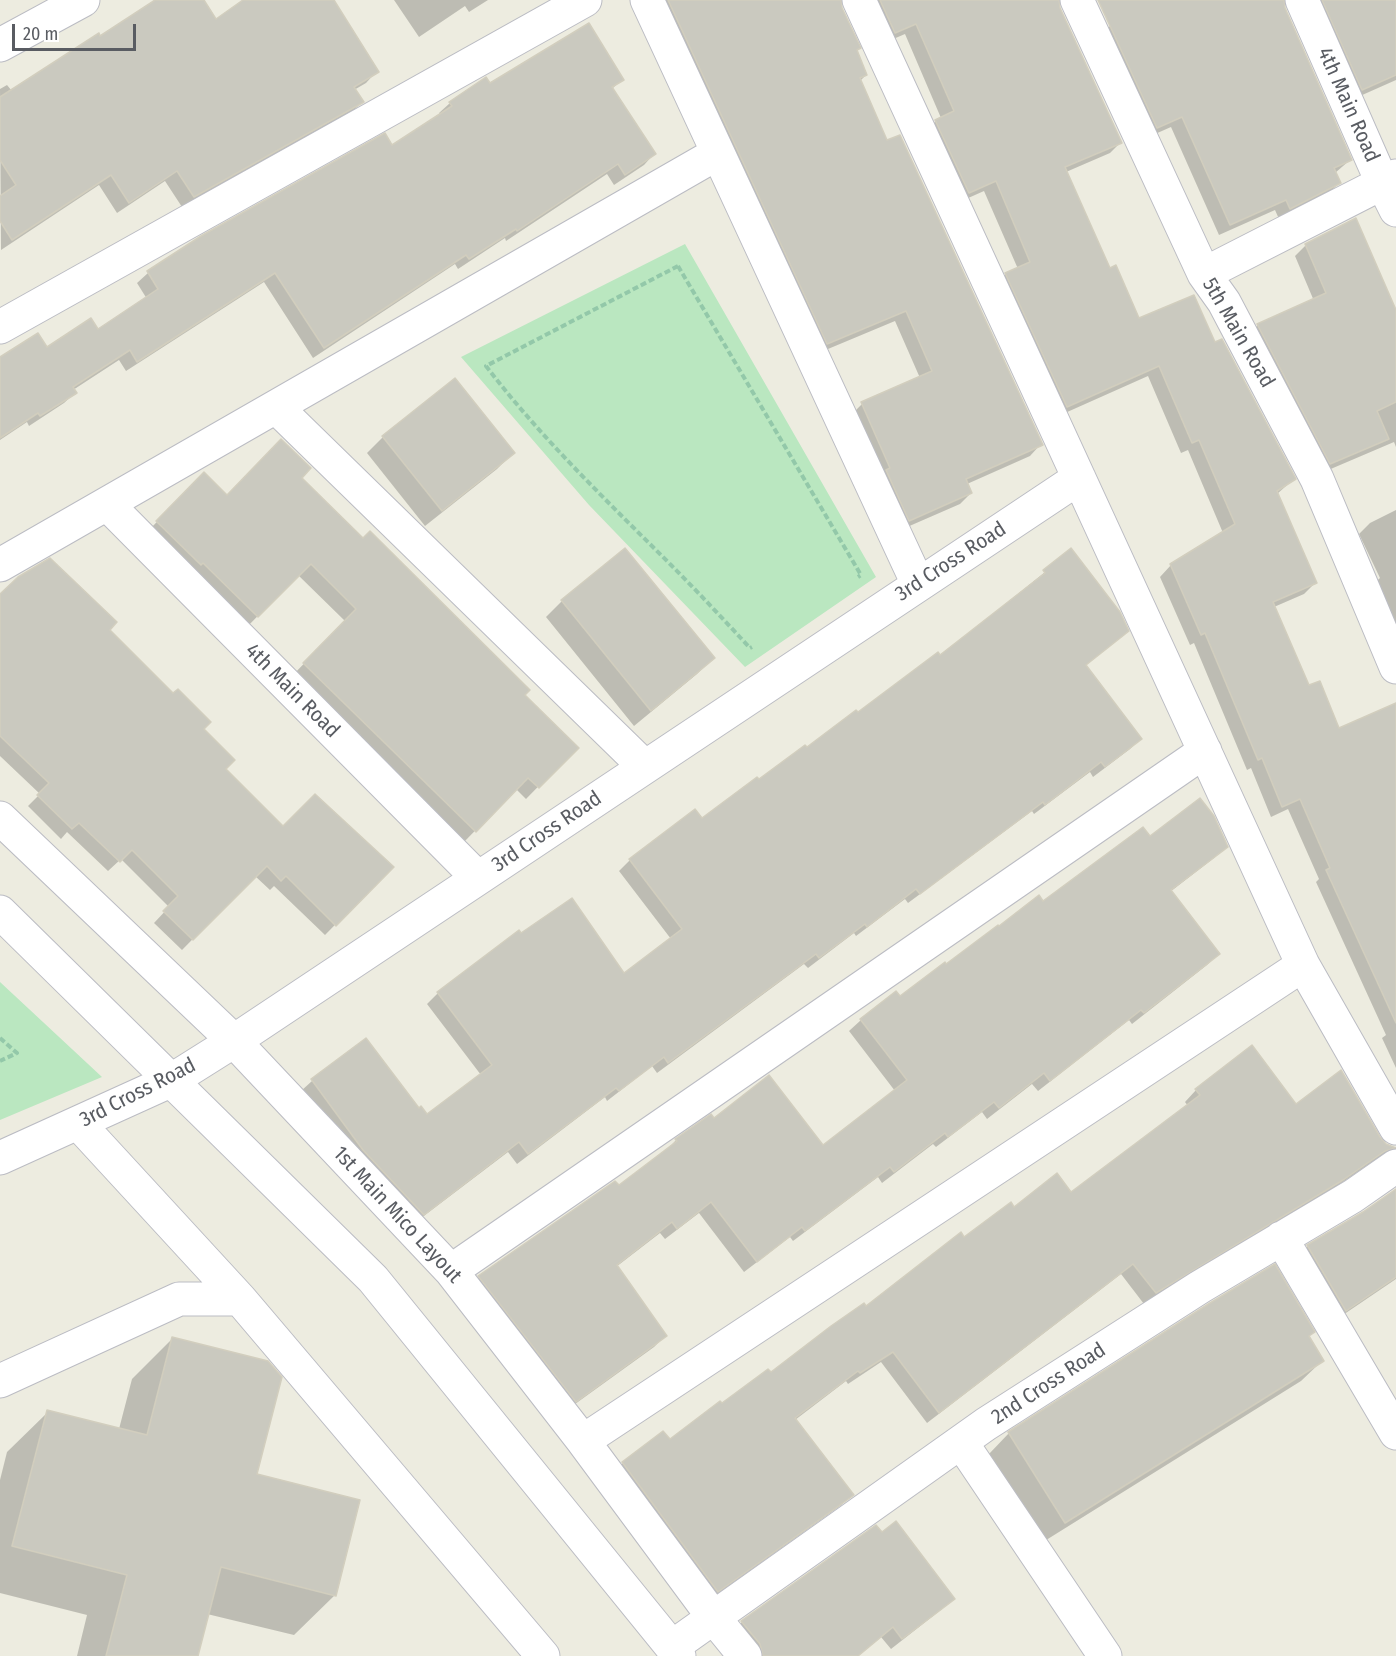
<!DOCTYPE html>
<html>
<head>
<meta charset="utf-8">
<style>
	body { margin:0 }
	#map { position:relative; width:1396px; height:1656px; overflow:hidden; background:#edece0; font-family:"Fira Sans Condensed",sans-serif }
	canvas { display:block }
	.scale { position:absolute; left:12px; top:24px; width:124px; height:27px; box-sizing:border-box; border:3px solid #595c62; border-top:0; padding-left:8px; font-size:18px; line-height:21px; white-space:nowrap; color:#595c62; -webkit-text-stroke:4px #fff; paint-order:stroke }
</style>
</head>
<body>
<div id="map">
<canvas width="1396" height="1656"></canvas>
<div class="scale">20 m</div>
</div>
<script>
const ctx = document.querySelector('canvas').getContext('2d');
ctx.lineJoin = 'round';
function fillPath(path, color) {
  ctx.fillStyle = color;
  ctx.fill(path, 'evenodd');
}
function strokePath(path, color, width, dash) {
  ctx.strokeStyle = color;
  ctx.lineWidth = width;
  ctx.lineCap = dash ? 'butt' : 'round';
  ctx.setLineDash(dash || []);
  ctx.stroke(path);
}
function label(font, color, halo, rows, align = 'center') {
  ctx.font = font + ' "Fira Sans Condensed",sans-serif';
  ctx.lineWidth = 6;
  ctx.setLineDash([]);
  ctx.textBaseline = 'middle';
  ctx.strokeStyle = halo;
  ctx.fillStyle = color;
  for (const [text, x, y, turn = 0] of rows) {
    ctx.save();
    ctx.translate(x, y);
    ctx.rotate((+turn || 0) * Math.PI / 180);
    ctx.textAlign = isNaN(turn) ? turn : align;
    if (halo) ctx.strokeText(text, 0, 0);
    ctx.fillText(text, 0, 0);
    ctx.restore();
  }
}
const green = new Path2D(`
	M 685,244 L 876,577 L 745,667 L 589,505 L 461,357 Z
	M 0,982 L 102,1077 L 0,1120 Z`);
const shadow = new Path2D(`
	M 157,0 L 203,0 L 216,21 L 246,0 L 332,0 L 377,71 L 366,83 L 354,90 L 362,102 L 351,113 L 182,207 L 165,181 L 117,213 L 99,185 L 1,250 L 0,89 L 7,85 L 12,91 Z
	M 394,0 L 488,0 L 469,12 L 465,6 L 419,37 Z
	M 650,0 L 839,0 L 866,75 L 860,81 L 886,142 L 1041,444 L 1030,456 L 967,484 L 971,493 L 960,504 L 898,531 L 851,415 L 862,404 L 920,378 L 895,321 L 816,354 Z
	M 862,0 L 1058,0 L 1059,8 L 1121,142 L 1110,153 L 1066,172 L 1109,270 L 1138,320 L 1214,344 L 1294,479 L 1277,494 L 1315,583 L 1304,594 L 1274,607 L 1308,687 L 1338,730 L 1396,705 L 1396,1068 L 1382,1038 L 1386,1035 L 1316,882 L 1319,879 L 1288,809 L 1271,817 L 1251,768 L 1247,770 L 1194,643 L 1190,645 L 1160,577 L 1171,565 L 1223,533 L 1188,450 L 1181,453 L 1148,376 L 1056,417 L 995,285 L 1006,274 L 1018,269 L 984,191 L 957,203 L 924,132 L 936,121 L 941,118 L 905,34 L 884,43 Z
	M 1117,0 L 1282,0 L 1283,8 L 1350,160 L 1335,173 L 1339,183 L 1328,194 L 1279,219 L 1275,210 L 1219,235 L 1171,127 L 1146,138 L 1099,37 L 1110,26 Z
	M 1306,0 L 1396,0 L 1396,80 L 1351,100 Z
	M 622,79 L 612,89 L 654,154 L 644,165 L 614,185 L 607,174 L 506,241 L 505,238 L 458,269 L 455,264 L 313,358 L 264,282 L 126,371 L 119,360 L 73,390 L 75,393 L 64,403 L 29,426 L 27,422 L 0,440 L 0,359 L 46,349 L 97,331 L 147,299 L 137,283 L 148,273 L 201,238 L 392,147 L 440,115 L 439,113 L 450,103 L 490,85 Z
	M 1306,245 L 1396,314 L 1396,447 L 1394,442 L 1319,474 L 1247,336 L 1258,325 L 1314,301 L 1295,256 Z
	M 455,380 L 513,453 L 497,469 L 425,526 L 367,453 L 383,437 Z
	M 204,474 L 227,497 L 300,478 L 576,748 L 526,799 L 516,789 L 463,843 L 292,676 L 345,621 L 298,575 L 246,628 L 146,533 Z
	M 1396,510 L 1396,655 L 1368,589 L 1380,578 L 1359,534 L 1370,523 Z
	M 625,550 L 713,658 L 697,674 L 634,726 L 546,617 L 562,601 Z
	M 1071,551 L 1127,631 L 1085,666 L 1140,739 L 1130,749 L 1093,777 L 1090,772 L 1034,814 L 1032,811 L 908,903 L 905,899 L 856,936 L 854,933 L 808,968 L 804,964 L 657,1073 L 652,1066 L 607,1101 L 605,1097 L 517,1164 L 508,1152 L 412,1225 L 301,1091 L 312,1081 L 365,1040 L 419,1110 L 427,1116 L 481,1075 L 427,1004 L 438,993 L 623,975 L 671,939 L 619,871 L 630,860 L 702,820 L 940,657 Z
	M 0,596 L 108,630 L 202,729 L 224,769 L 283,828 L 392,867 L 325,935 L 274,886 L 270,890 L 255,876 L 182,950 L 154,923 L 169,907 L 121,859 L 108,871 L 67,832 L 61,839 L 28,806 L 40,794 L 0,756 Z
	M 1150,838 L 1226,846 L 1214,858 L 1170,892 L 1218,954 L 1207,965 L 1132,1024 L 1129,1020 L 1038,1091 L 1032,1084 L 987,1119 L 982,1112 L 936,1147 L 933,1144 L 882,1183 L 878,1177 L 793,1241 L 790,1237 L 744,1272 L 699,1213 L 665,1239 L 660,1233 L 616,1267 L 665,1336 L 654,1347 L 564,1412 L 468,1288 L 479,1277 L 618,1187 L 665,1152 L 676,1140 L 713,1120 L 822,1147 L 895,1091 L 849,1031 L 861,1020 L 895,993 L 900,999 L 1043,903 Z
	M 1196,1090 L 1296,1107 L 1379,1139 L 1385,1145 L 1396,1148 L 1396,1163 L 1381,1158 L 1372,1162 L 1330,1191 L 1144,1304 L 1121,1274 L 927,1423 L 881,1362 L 848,1384 L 846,1381 L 795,1420 L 852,1495 L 840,1506 L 706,1602 L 612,1475 L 623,1463 L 669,1442 L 771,1375 L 964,1240 L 1014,1209 L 1071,1194 L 1188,1106 L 1185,1102 Z
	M 1396,1191 L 1396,1279 L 1334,1321 L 1297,1258 L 1308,1246 L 1363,1213 Z
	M 1308,1337 L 1322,1361 L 1301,1381 L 1043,1542 L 989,1454 L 1009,1433 Z
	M 173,1338 L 255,1475 L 335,1595 L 294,1635 L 207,1614 L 196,1656 L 77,1656 L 87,1615 L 0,1593 L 0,1480 L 7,1452 L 48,1412 L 119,1429 L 132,1379 Z
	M 876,1527 L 953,1599 L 942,1609 L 891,1649 L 881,1637 L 858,1656 L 750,1656 L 731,1633 L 742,1622 Z`);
const building = new Path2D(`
	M 155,0 L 204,0 L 216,19 L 243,0 L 334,0 L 379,72 L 354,87 L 364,102 L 194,197 L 177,171 L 129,203 L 111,175 L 12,240 L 0,221 L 0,196 L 16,185 L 0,160 L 0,97 L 99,33 L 100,36 Z
	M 668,0 L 841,0 L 842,8 L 861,48 L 857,50 L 867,75 L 860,78 L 887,140 L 900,135 L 1043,445 L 966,479 L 972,493 L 909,521 L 886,470 L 890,468 L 861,402 L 932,371 L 906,311 L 827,344 Z
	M 880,0 L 1059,0 L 1060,8 L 1122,143 L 1065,167 L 1110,268 L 1116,265 L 1139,318 L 1194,295 L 1215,342 L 1222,339 L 1296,479 L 1277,491 L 1317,583 L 1273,602 L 1309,685 L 1320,681 L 1339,728 L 1396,703 L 1396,1023 L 1326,870 L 1330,868 L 1300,799 L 1282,807 L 1262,758 L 1258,760 L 1205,633 L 1201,635 L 1170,564 L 1235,524 L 1199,440 L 1192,443 L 1159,366 L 1067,407 L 1005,273 L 1030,262 L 996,181 L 969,193 L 935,120 L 954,111 L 916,24 L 895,33 Z
	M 1098,0 L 1284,0 L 1285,8 L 1352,160 L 1334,168 L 1341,183 L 1290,209 L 1286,200 L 1230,225 L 1182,117 L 1157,128 Z
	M 1322,0 L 1396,0 L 1396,75 L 1362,90 Z
	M 589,23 L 624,80 L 612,87 L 656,154 L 625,175 L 618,164 L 517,231 L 516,229 L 469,259 L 466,255 L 324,348 L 275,273 L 137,362 L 130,350 L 73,387 L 77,393 L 40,416 L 38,413 L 0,438 L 0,357 L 38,333 L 47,347 L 91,318 L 98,329 L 158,289 L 147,271 L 201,236 L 385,133 L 392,145 L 452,106 L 449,102 L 486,77 L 490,83 Z
	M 1356,218 L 1396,310 L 1396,402 L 1377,411 L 1389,439 L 1330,464 L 1257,324 L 1326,293 L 1305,244 Z
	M 455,378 L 515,453 L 442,511 L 382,436 Z
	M 281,439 L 311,468 L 302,478 L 363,538 L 370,531 L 530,690 L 525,695 L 579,748 L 539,788 L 528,778 L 476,832 L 303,663 L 356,609 L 311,564 L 258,617 L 203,563 L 201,565 L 156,521 L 204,472 L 227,495 Z
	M 625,548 L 715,658 L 651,711 L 561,600 Z
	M 1071,548 L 1120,612 L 1129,631 L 1086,665 L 1142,739 L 1105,767 L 1101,762 L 1045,805 L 1043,802 L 920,894 L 916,889 L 867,927 L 865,924 L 819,958 L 816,954 L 668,1063 L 664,1057 L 619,1091 L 616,1088 L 528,1154 L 519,1142 L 424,1215 L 363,1150 L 311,1079 L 366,1038 L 419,1108 L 421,1106 L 427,1114 L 492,1065 L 437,992 L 519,930 L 521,933 L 572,898 L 624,973 L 682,929 L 629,859 L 695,809 L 702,818 L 757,777 L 759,779 L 805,745 L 807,747 L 856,710 L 858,712 L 938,652 L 940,655 L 1045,573 L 1043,570 Z
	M 50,558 L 117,622 L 110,630 L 173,693 L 178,689 L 211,722 L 204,729 L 235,760 L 226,769 L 283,826 L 315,794 L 394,867 L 336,926 L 286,876 L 281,881 L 267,866 L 193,940 L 163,911 L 178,896 L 132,850 L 120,862 L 79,823 L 72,829 L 37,795 L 49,783 L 0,736 L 0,594 L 18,577 Z
	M 1200,798 L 1214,816 L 1228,847 L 1171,890 L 1220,954 L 1144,1013 L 1141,1010 L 1050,1081 L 1044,1073 L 999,1108 L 994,1102 L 948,1137 L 945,1133 L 894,1172 L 890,1167 L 805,1231 L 802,1227 L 757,1262 L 711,1202 L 677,1229 L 672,1222 L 617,1265 L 667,1336 L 576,1402 L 478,1276 L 615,1181 L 619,1185 L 677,1141 L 675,1139 L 711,1114 L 714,1118 L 769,1075 L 823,1145 L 907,1080 L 860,1019 L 896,991 L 900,996 L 945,962 L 946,964 L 998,925 L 999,926 L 1039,895 L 1043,901 L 1143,827 L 1150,836 Z
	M 1252,1045 L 1296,1104 L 1341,1070 L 1380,1137 L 1386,1144 L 1396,1148 L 1385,1151 L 1343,1180 L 1156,1293 L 1133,1264 L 939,1413 L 893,1352 L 860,1373 L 858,1371 L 795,1418 L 854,1495 L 718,1592 L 622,1462 L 663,1431 L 670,1439 L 720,1401 L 722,1403 L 768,1369 L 771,1372 L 831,1326 L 864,1303 L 866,1306 L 961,1232 L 964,1237 L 1011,1202 L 1014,1207 L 1057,1173 L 1071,1192 L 1200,1095 L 1195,1089 Z
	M 1396,1189 L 1396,1277 L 1346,1311 L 1307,1245 L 1363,1212 Z
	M 1275,1264 L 1315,1332 L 1309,1336 L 1324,1361 L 1065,1523 L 1008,1432 L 1210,1303 Z
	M 172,1337 L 268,1361 L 282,1377 L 257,1474 L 360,1500 L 336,1596 L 221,1567 L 198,1656 L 106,1656 L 127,1575 L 12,1546 L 47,1410 L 147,1435 Z
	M 896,1521 L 955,1599 L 902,1639 L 893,1627 L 858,1656 L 763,1656 L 760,1644 L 741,1621 L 876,1525 L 882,1532 Z`);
const path = new Path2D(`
	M 678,266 L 861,575 L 858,577
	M 678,266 L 486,366 C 541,438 607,501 671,565 C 698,592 724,620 750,648 L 752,647
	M 0,1038 L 17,1053 L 0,1061`);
const minor = new Path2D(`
	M 647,0 L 918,584
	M 859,0 L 1303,965 L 1396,1128
	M 1077,0 L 1204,274 L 1224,302 L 1317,479 L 1396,667
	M 1302,0 L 1382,182 L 1396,210
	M 0,45 L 83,0
	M 1204,274 L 1396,176
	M 0,327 L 585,0
	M 276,407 L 645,767
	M 107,504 L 478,878
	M 0,565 L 718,153
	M 0,818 L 234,1041 L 451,1271 L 583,1441 L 714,1618 L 745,1656
	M 0,912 L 373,1279 L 679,1656
	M 78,1123 L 240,1299
	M 0,1158 L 172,1080 L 234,1041 L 1079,478
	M 1281,1238 L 1396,1433
	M 451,1271 L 1205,751
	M 0,1381 L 179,1299 L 240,1299 L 543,1656
	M 583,1441 L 1303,965
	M 961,1442 L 1105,1656
	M 672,1647 L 986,1424 L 1200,1287 L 1353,1196 L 1396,1166`);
const streetNames = [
	["4th Main Road",1348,105,66],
	["5th Main Road",1238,333,60],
	["3rd Cross Road",951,562,-33],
	["4th Main Road",292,691,45],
	["3rd Cross Road",547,832,-34],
	["3rd Cross Road",138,1093,-27],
	["1st Main Mico Layout",397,1215,47],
	["2nd Cross Road",1049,1384,-33]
];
fillPath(green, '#bae7c0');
fillPath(shadow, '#0003');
fillPath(building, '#cac9bf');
strokePath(building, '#d2cebe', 1.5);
strokePath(minor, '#bbbcc3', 35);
strokePath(path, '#93c8a9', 4, [6, 3]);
strokePath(minor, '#fff', 33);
label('21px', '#595c62', '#fff', streetNames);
</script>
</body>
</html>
